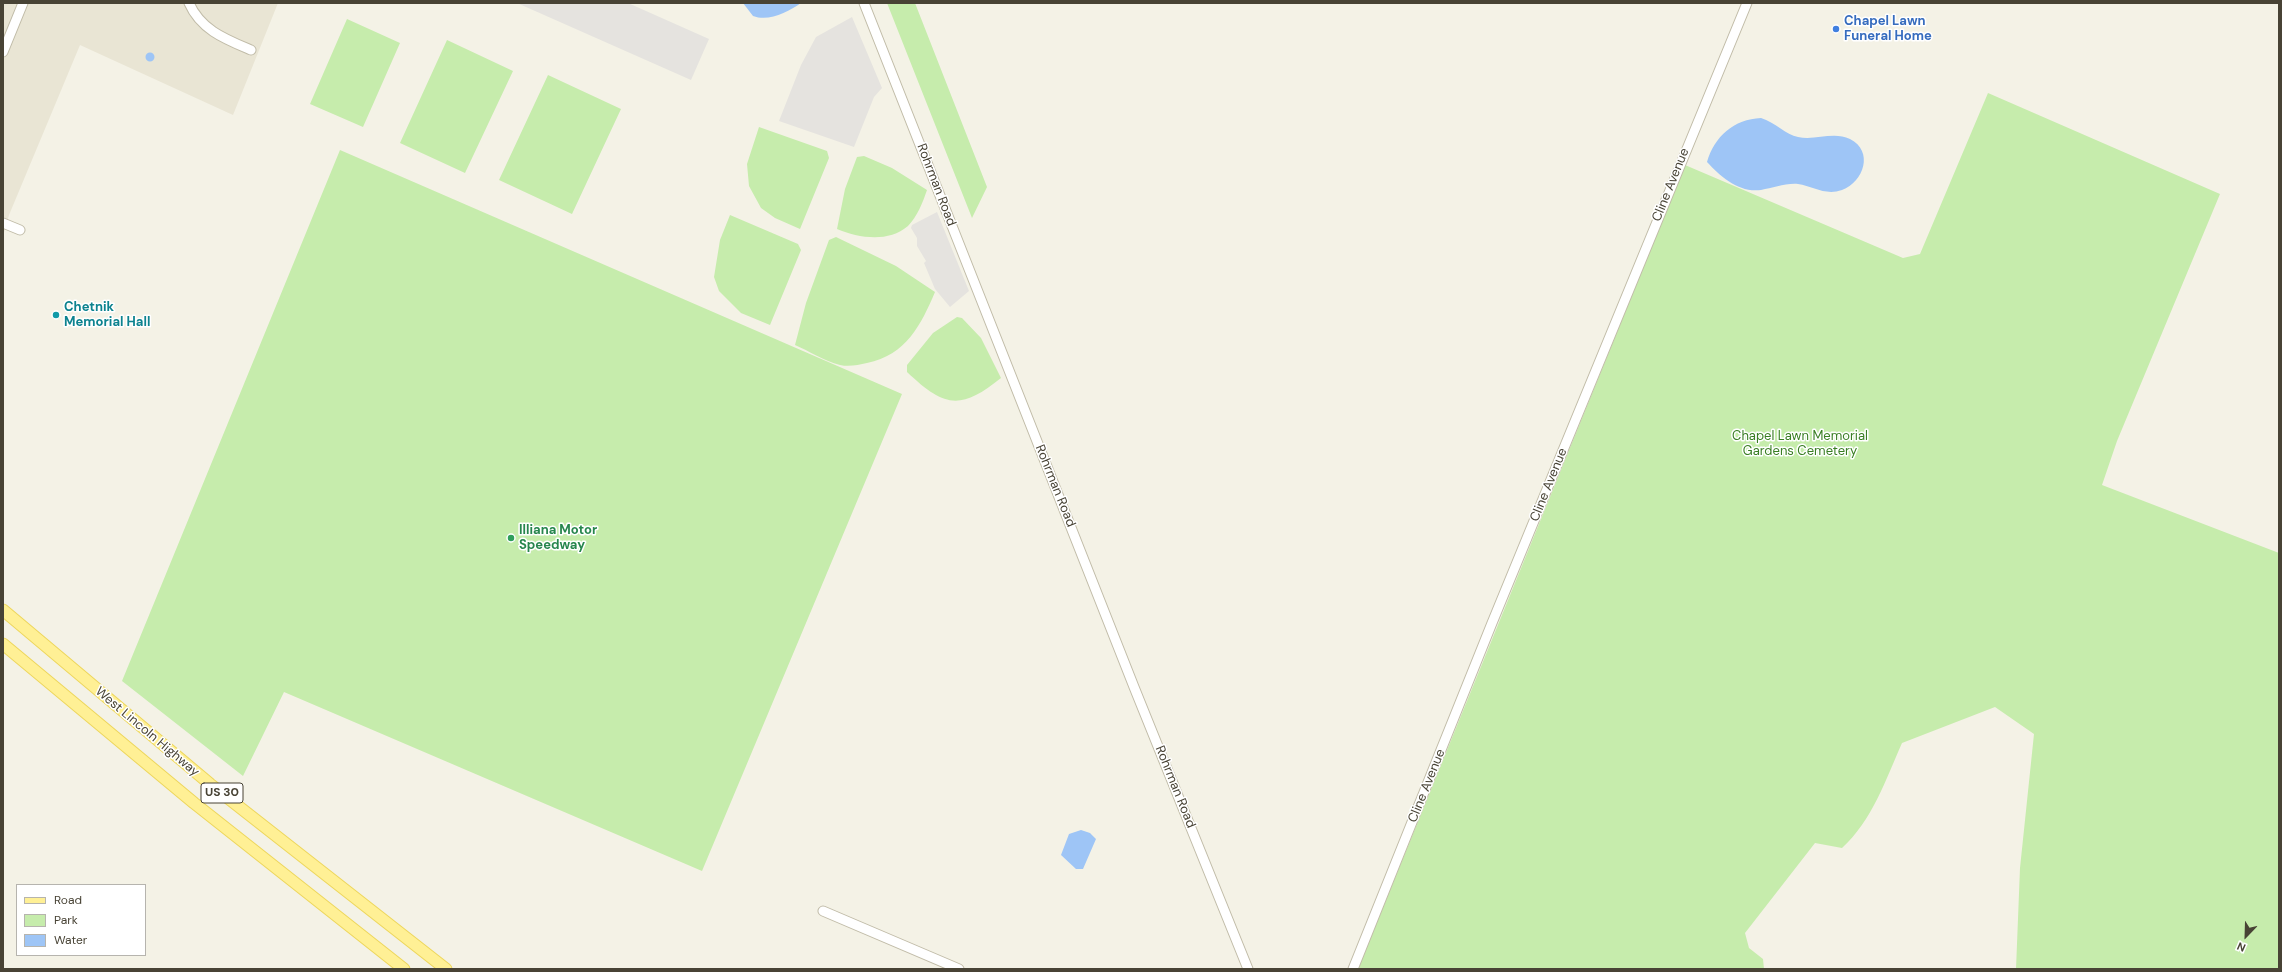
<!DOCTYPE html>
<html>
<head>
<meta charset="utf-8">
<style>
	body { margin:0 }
	#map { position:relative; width:2282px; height:972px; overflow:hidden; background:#f4f2e6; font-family:"DM Sans",sans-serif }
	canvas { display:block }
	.frame { position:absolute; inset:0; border:4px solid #484335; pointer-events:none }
	.legend { position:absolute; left:16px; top:884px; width:130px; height:72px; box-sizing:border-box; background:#fff; border:1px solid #b6b4ae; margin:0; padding:5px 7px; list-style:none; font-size:12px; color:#484335 }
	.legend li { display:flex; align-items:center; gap:8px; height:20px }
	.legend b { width:20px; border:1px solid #b6b4ae }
	.north { position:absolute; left:2226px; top:916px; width:40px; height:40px; -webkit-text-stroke:3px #fff; paint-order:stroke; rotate:203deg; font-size:11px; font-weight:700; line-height:16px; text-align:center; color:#484335 }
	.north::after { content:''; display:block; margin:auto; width:14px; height:18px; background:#484335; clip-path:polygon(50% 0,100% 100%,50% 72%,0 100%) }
</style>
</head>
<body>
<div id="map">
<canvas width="2282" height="972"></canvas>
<div class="frame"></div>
<ul class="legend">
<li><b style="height:5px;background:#fff095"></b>Road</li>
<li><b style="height:11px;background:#c6ecac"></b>Park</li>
<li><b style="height:11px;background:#9ec5f6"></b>Water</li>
</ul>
<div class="north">N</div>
</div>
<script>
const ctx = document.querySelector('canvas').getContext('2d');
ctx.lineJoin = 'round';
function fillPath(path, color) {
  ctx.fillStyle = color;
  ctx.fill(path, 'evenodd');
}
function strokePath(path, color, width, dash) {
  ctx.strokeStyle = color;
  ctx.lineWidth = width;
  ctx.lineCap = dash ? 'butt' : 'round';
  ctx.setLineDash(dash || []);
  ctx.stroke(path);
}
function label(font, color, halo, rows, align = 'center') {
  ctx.font = font + ' "DM Sans",sans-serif';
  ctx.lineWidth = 3;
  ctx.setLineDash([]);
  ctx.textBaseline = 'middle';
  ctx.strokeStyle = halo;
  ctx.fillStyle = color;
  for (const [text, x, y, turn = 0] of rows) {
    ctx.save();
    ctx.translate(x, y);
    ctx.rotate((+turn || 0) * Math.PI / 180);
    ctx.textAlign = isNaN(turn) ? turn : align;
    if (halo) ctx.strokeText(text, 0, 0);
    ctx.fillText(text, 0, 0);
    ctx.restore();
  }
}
const residential = new Path2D(`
	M 3,3 L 278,3 L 233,115 L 80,45 L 9,215 L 3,236 Z`);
const green = new Path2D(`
	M 887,3 L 915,3 L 987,187 L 972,218 Z
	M 347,19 L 400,43 L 363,127 L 310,104 Z
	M 447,40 L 513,71 L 465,173 L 400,143 Z
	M 548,75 L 621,109 L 572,214 L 499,180 Z
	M 1988,93 L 2220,194 L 2117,441 L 2102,485 L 2279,553 L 2279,969 L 2016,969 L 2020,868 L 2034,734 L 1995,707 L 1902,743 C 1886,779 1872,821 1842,848 L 1815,843 L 1745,933 L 1749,948 L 1763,959 L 1764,969 L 1358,969 L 1685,165 L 1903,258 L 1920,254 Z
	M 759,127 L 827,151 L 829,158 L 800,229 L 775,218 L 761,208 L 749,186 L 747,164 Z
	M 340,150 L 902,394 L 702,871 L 284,692 L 243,776 L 122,681 Z
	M 864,156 L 892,168 L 927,190 C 923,202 917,217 908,226 C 888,243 859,238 837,229 L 845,189 L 857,157 Z
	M 730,215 L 798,244 L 801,250 L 770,325 L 741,313 L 719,291 L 714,277 L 720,240 Z
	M 836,237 L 896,266 L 935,292 C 921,325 906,355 867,363 C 858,365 849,367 840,365 C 824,361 809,351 795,345 L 806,303 L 829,240 Z
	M 957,317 L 962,318 L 981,338 L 1001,378 C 960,411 944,407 907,372 L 907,365 L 933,333 Z`);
const parking = new Path2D(`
	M 517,3 L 628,3 L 709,39 L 691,80 Z
	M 852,17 L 882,88 L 874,97 L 854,147 L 779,121 L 801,65 L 816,37 Z
	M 937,212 L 969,291 L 950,307 L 935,289 L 924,263 L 926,261 L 917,246 L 917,238 L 911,228 L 912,225 Z`);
const water = new Path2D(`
	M 743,3 L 801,3 C 788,12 769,22 753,16 Z
	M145.5 57a4.5 4.5 0 1 1 9 0a4.5 4.5 0 1 1-9 0Z
	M 1761,118 C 1775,122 1786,135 1798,137 C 1815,141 1833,131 1850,139 C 1874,151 1864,182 1842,190 C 1825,196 1813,186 1798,184 C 1785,183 1773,188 1761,190 C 1739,193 1721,177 1707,162 C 1714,137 1734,119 1761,118 Z
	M 1081,830 L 1090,833 L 1096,839 L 1083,869 L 1076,869 L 1061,855 L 1069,834 Z`);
const minor = new Path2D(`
	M 189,3 C 201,30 225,39 251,50
	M 864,3 L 1134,687 L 1248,969
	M 3,52 L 23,3
	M 3,223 L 20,230
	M 823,911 L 959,969
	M 1353,969 L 1492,623 L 1747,3`);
const major = new Path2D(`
	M 3,610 L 210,784 L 446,969
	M 3,644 L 194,803 L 404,969`);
const markers = [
	[1836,29,4,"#3f7fe0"],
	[56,315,4,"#0f9aa8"],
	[511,538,4,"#2e9e5b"]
];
const shields = [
	[222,793,42]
];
const shieldNames = [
	["US 30",222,793]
];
const shopNames = [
	["Chapel Lawn",1844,22],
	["Funeral Home",1844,37]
];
const streetNames = [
	["Rohrman Road",936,185,69],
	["Cline Avenue",1671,185,-68],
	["Cline Avenue",1549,485,-68],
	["Rohrman Road",1055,486,68],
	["West Lincoln Highway",147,732,40],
	["Cline Avenue",1427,786,-68],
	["Rohrman Road",1175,787,68]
];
const cultureNames = [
	["Chetnik",64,308],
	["Memorial Hall",64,323]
];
const parkNames = [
	["Chapel Lawn Memorial",1800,437],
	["Gardens Cemetery",1800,452]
];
const leisureNames = [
	["Illiana Motor",519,531],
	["Speedway",519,546]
];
fillPath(residential, '#e9e5d4');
fillPath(green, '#c6ecac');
fillPath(parking, '#e5e3df');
fillPath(water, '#9ec5f6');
strokePath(minor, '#c1bca8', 11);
strokePath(major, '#edd65c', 13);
strokePath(minor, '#fff', 9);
strokePath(major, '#fff095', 11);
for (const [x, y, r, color] of markers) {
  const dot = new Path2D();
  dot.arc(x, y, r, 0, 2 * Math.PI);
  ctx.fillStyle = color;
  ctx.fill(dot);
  strokePath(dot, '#fff', 1.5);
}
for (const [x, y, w] of shields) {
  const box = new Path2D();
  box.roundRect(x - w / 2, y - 10, w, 20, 3);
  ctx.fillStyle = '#fff';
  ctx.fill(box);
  strokePath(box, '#484335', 1);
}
label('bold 12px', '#484335', null, shieldNames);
label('bold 13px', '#366cbe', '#fff', shopNames, 'left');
label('13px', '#484335', '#fff', streetNames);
label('bold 13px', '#0d838f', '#fff', cultureNames, 'left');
label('13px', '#397e23', '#fff', parkNames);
label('bold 13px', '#27864d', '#fff', leisureNames, 'left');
</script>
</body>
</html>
